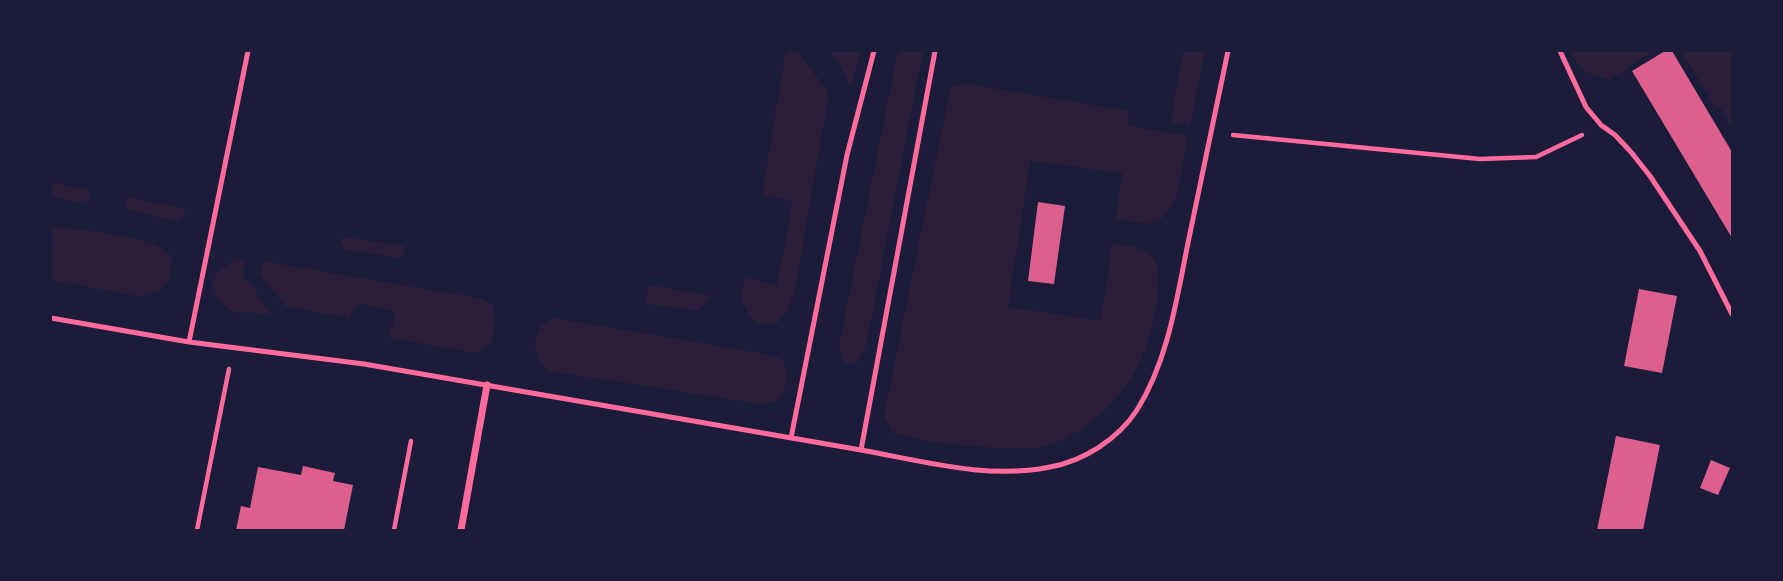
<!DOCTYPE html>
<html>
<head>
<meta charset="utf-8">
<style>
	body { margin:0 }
	#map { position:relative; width:1783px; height:581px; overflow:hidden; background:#1b1b3a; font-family:"Golos Text",sans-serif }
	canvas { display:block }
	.frame { position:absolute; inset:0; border:52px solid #1b1b3a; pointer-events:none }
</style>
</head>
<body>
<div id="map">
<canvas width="1783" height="581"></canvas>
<div class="frame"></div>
</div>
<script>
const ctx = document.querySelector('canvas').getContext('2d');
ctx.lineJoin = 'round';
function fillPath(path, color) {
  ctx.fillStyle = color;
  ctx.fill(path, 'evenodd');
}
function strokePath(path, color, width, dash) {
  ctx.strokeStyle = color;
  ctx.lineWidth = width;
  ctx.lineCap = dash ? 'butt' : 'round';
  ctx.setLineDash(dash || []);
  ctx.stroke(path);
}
const green = new Path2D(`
	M 786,51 L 797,51 L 827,90 L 828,98 L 798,274 L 789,309 L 777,323 L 760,324 C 744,312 737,296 746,278 L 777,286 L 793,202 L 762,195 Z
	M 829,51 L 861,51 L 850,86 L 837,60 Z
	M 898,51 L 923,51 L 866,346 L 858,362 L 850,365 C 840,360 839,352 840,341 Z
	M 1183,51 L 1205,51 L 1190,125 L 1171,122 Z
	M 1570,51 L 1654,51 L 1609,80 C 1591,77 1578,68 1570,51 Z
	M 1681,51 L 1732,51 L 1732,128 L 1720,107 L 1714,105 Z
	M 962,83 L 1129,111 L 1127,125 L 1187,136 C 1183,160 1182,212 1155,222 C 1143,226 1128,221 1116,219 L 1122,173 L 1030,161 L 1008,307 L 1101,321 L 1112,244 C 1127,245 1147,246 1155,261 C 1159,268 1158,279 1158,287 C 1156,324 1145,361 1122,391 C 1104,415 1075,438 1046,446 C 1015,453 923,443 893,433 L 884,417 L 950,90 L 952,87 Z
	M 51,183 L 88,189 L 90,195 L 87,201 L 78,202 L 51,197 Z
	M 132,198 L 184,209 L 186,213 L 183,218 L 175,221 L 128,210 L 126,199 Z
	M 51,226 C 82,231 150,234 172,256 L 169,282 L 159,291 L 142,297 L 51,280 Z
	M 343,237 L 404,246 L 405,253 L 400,258 L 346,250 L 341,241 Z
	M 236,258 L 246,260 L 243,278 L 249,281 L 270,314 C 234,311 229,319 211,284 L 218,272 Z
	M 263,261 L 483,299 L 493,305 L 495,322 L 491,342 L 476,353 L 389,338 L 396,312 L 358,303 L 349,318 L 285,306 L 260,275 Z
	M 650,285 L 710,296 L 703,307 L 697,311 L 646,304 Z
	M 555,318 L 771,355 C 774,357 778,357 781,360 C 790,367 787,389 781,397 C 775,403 768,403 760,404 L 549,371 C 529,358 530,324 555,318 Z`);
const building = new Path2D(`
	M 1665,51 L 1672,51 L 1732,152 L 1732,238 L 1632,71 Z
	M 1038,202 L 1065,206 L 1054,284 L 1028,281 Z
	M 1639,289 L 1677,296 L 1662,373 L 1624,366 Z
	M 1616,436 L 1660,445 L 1643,530 L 1597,530 Z
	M 1711,460 L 1730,468 L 1718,495 L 1700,488 Z
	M 303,466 L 335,473 L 333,481 L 353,485 L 344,530 L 236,530 L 241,506 L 250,508 L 258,467 L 301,475 Z`);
const path = new Path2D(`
	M 1233,135 L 1480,159 L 1536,157 L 1582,135
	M 197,530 L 229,369
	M 394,530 L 411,441`);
const service = new Path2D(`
	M 1560,51 L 1586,107 L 1601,125 L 1615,135 L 1631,152 L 1650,176 L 1700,251 L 1732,314
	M 51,318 L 189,342 L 364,364 L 861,450 L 935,51
	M 189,342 L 248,51
	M 791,438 L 847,155 L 874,51
	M 861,450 C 923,461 988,480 1050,467 C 1084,461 1118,439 1137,410 C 1169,359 1177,296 1189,238 C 1202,176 1215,113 1228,51`);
const minor = new Path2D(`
	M 461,530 L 487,385`);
fillPath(green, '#2a1e3b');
fillPath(building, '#dd5f8e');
strokePath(path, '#ff6b9d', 4.5);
strokePath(service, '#ff6b9d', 5);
strokePath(minor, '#ff6b9d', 7);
</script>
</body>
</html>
